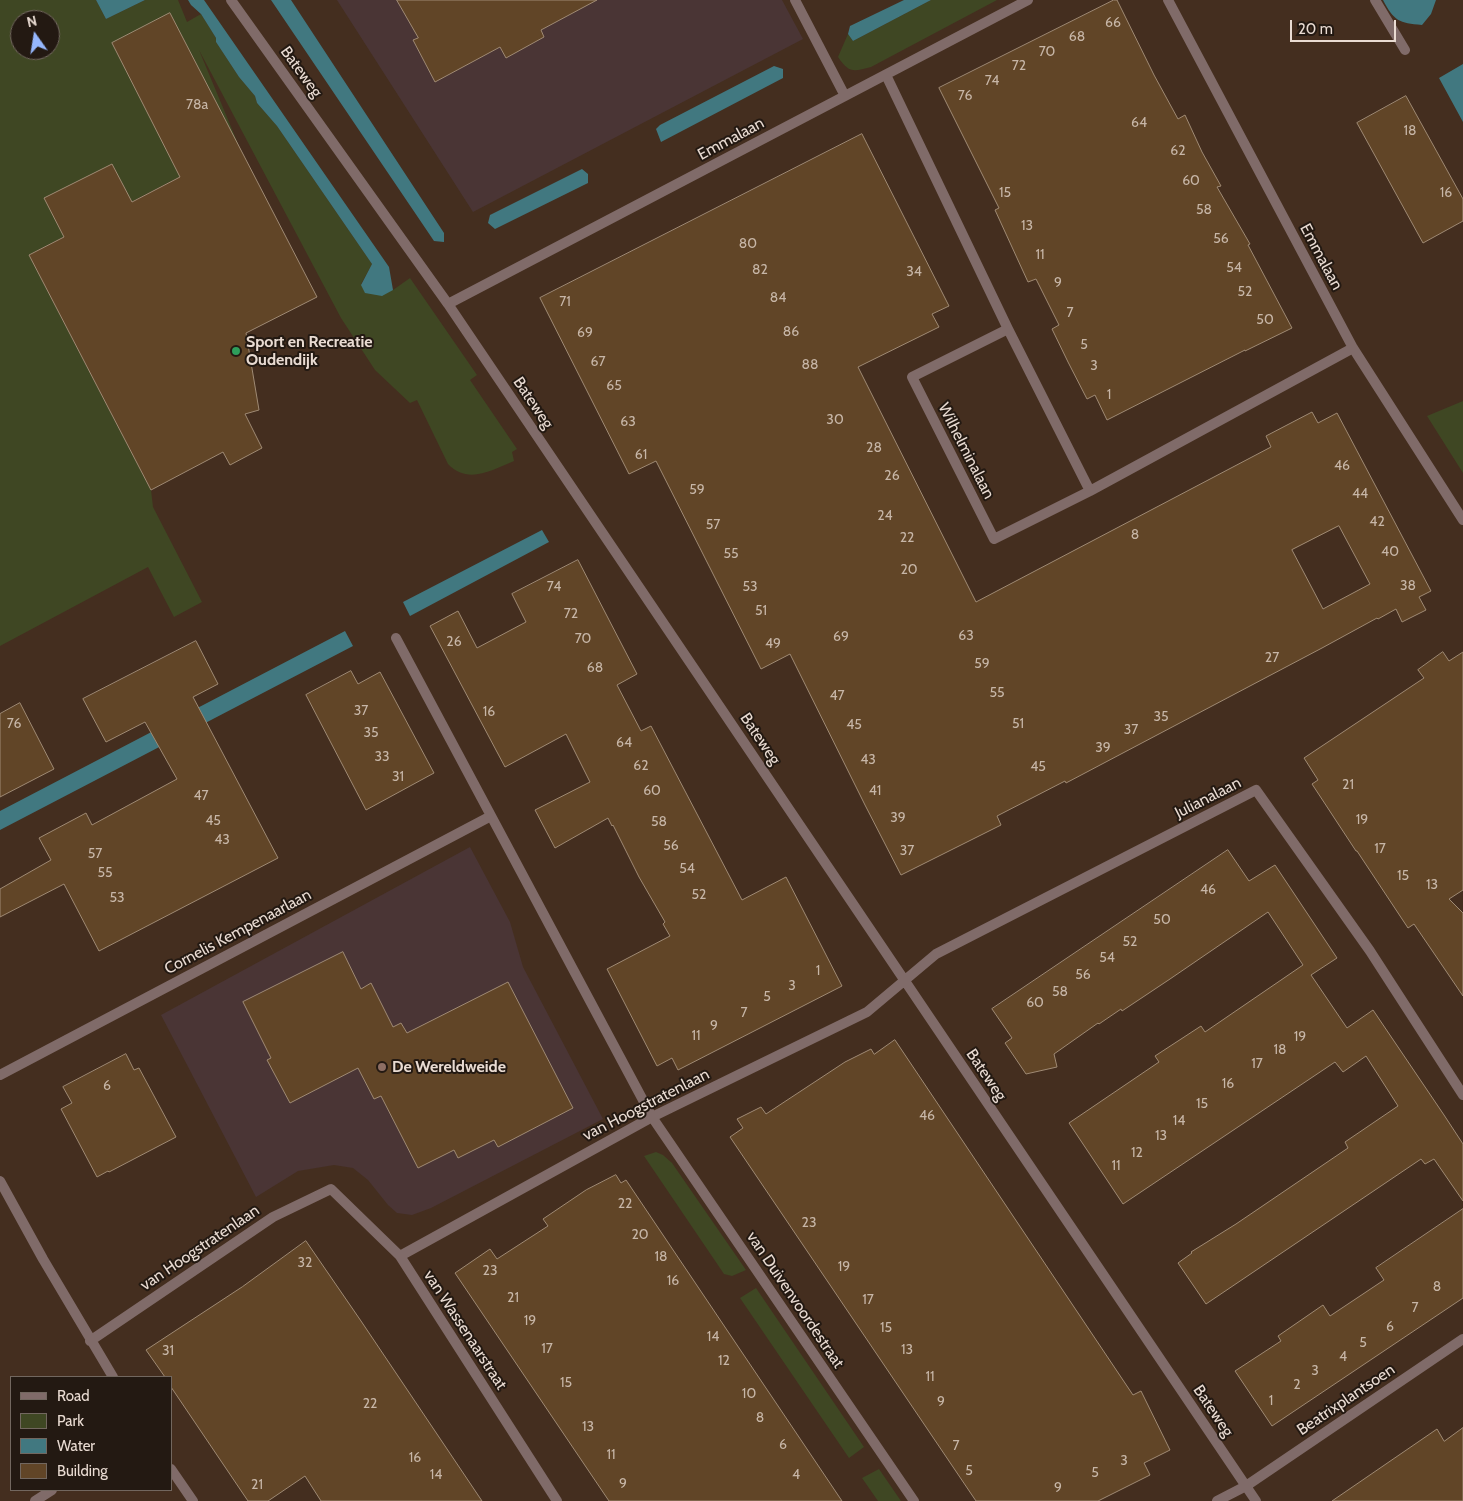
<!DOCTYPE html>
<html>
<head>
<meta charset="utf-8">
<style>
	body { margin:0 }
	#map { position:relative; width:1463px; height:1501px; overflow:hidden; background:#442e1f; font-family:Cabin,sans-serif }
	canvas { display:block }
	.legend { position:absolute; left:10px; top:1376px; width:162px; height:115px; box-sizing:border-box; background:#231912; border:1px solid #72675f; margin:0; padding:6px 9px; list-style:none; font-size:15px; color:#e9dbd2 }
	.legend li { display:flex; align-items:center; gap:10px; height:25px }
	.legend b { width:25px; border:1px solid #72675f }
	.north { position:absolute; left:10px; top:10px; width:50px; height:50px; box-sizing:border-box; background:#231912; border:1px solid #72675f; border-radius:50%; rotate:347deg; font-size:14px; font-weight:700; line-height:20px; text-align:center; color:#e9dbd2 }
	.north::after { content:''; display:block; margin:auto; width:18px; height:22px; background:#95b7fd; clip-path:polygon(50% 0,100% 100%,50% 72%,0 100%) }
	.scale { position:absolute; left:1290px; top:20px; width:106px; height:22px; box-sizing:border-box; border:2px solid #e9dbd2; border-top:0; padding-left:6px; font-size:15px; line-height:18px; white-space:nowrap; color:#e9dbd2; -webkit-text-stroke:4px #231912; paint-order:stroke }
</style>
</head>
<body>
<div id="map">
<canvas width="1463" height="1501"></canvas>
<ul class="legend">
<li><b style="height:6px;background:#806b69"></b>Road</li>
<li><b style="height:14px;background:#3f4723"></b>Park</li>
<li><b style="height:14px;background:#417880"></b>Water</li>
<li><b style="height:14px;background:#614527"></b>Building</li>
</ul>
<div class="north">N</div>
<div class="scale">20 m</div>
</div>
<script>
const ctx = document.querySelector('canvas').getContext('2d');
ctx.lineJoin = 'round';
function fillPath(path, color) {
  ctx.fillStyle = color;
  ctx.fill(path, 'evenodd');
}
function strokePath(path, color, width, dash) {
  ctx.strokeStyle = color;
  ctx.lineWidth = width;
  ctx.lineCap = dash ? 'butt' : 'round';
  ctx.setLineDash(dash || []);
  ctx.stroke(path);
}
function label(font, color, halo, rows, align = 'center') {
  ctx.font = font + ' Cabin,sans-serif';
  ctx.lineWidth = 4;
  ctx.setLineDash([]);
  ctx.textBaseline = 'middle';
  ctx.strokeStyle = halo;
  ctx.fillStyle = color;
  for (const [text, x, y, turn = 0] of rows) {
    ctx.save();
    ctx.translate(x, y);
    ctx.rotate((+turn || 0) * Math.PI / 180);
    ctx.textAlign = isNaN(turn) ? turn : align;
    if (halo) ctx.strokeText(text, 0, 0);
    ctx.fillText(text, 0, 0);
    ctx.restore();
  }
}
const education = new Path2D(`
	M 337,0 L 782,0 L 803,39 L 473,212 Z
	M 470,847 L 510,922 L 523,967 L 603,1119 L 431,1208 L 412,1215 L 397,1213 L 388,1205 L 368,1180 L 353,1168 L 334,1165 L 298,1171 L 256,1197 L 161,1015 Z`);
const green = new Path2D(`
	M 0,0 L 96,0 L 106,19 L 145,0 L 178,0 L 187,22 L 201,14 L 216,38 L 216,42 L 239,77 L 255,96 L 257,103 L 277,126 L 372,264 L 361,284 L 393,290 L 410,278 L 477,375 L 470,380 L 517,449 L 512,452 L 514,461 C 492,470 468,485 448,464 L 417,400 L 410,403 L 375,370 L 341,318 L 199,50 L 239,146 L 29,255 L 151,490 L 153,507 L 202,602 L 174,617 L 148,567 L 0,646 ZM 20,20 L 50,20 L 50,50 L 20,50 Z
	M 931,0 L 997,0 L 871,67 C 853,72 849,73 838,57 L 848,34 L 853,41 Z
	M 1463,401 L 1463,473 L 1427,416 Z
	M 656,1152 L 663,1155 L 672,1163 L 746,1270 L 732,1276 L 724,1274 L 644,1156 Z
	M 756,1288 L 864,1447 L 849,1458 L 740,1298 Z
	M 879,1469 L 901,1501 L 878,1501 L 862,1478 Z`);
const water = new Path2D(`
	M 96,0 L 145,0 L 106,19 Z
	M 188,0 L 204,0 L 389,267 L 393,290 L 382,296 L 365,293 L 361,285 L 372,264 L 277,126 L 257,103 L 255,96 L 239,77 L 216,42 L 216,38 L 201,14 L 191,5 Z
	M 271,0 L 291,0 L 444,233 L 444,242 L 434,241 Z
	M 904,0 L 931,0 L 853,41 L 848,34 L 850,26 Z
	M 1383,0 L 1436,0 L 1431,14 L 1422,25 C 1399,23 1394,21 1383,0 Z
	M 1463,64 L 1463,122 L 1439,78 Z
	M 774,66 L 783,69 L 783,78 L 661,142 L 656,129 L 660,125 Z
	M 582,169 L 588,174 L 588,183 L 495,229 L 488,223 L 490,215 Z
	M 542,530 L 549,542 L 410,616 L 403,602 Z
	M 345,631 L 353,646 L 0,830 L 0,811 Z`);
const building = new Path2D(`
	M 397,0 L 597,0 L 541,30 L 544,37 L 506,58 L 500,47 L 435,82 L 413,40 L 418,38 Z
	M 1114,0 L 1117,0 L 1154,75 L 1178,119 L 1185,115 L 1202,152 L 1221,186 L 1217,187 L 1250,244 L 1248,245 L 1292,328 L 1245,351 L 1245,350 L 1107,420 L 1095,395 L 1087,399 L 1068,362 L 1052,329 L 1059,325 L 1036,279 L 1028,282 L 995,210 L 999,208 L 939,88 Z
	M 170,13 L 317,297 L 246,333 L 259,410 L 245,414 L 262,448 L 230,465 L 223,452 L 151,490 L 29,255 L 64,237 L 44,198 L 112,164 L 132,202 L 180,177 L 112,43 Z
	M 1406,96 L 1463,199 L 1463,221 L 1423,243 L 1357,123 Z
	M 862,134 L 949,306 L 932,314 L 939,327 L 858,367 L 976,602 L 1271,447 L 1266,436 L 1312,412 L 1318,423 L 1337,413 L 1431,591 L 1419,597 L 1426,610 L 1402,622 L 1396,609 L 1378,619 L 1377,618 L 1322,648 L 1066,783 L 1065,781 L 997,816 L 1001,825 L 901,875 L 865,805 L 790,654 L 761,669 L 656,461 L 629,474 L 540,298 ZM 1339,526 L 1370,584 L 1323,609 L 1292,550 Z
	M 578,560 L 637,674 L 617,685 L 641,731 L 651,726 L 742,900 L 786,877 L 842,986 L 678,1070 L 672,1058 L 657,1066 L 607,969 L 670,936 L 663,924 L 665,922 L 639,877 L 613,825 L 612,826 L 608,818 L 555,848 L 535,810 L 590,782 L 566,734 L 505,767 L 430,626 L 458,611 L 477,648 L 526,622 L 512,594 Z
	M 196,641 L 218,684 L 193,697 L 278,858 L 99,951 L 64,884 L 0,917 L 0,889 L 51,860 L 39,838 L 86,813 L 92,825 L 177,779 L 145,722 L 106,742 L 83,699 Z
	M 1443,652 L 1449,661 L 1463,652 L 1463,890 L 1449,899 L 1463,913 L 1463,996 L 1414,924 L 1408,928 L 1357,851 L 1356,851 L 1312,784 L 1318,780 L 1304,758 L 1424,678 L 1418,670 Z
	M 351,671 L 358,684 L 380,672 L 434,773 L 366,810 L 306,695 Z
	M 20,703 L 54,769 L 0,797 L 0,714 Z
	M 1228,850 L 1249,881 L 1275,865 L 1337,958 L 1311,975 L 1347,1028 L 1373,1010 L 1444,1115 L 1463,1144 L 1463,1201 L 1434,1159 L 1425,1164 L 1421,1159 L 1206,1304 L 1178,1263 L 1192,1253 L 1191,1252 L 1236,1224 L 1348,1148 L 1345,1142 L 1398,1106 L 1366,1056 L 1343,1072 L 1335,1062 L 1123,1204 L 1069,1123 L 1159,1062 L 1155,1056 L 1201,1026 L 1205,1032 L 1303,965 L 1268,912 L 1170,979 L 1122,1011 L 1121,1009 L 1099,1024 L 1098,1023 L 1054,1054 L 1057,1067 L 1026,1074 L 1005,1043 L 1012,1038 L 992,1009 Z
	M 343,952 L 361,989 L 371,983 L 393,1027 L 401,1023 L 407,1033 L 508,982 L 573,1108 L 498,1147 L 494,1140 L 458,1158 L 454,1150 L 418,1168 L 381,1096 L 374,1099 L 358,1068 L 290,1103 L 267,1060 L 271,1058 L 243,1002 Z
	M 895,1040 L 1133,1395 L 1141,1391 L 1170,1450 L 1144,1463 L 1150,1475 L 1098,1501 L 976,1501 L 730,1137 L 743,1128 L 737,1119 L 761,1107 L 766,1114 L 845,1062 L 871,1049 L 874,1054 Z
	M 126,1054 L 134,1070 L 139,1068 L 176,1137 L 109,1172 L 108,1171 L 97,1177 L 61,1109 L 72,1103 L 63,1087 Z
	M 616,1175 L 621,1183 L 626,1180 L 842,1501 L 609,1501 L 455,1273 L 490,1249 L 497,1259 L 548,1226 L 543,1219 L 586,1190 Z
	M 1463,1209 L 1463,1298 L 1272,1426 L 1235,1371 L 1281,1341 L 1278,1336 L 1323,1305 L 1330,1316 L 1384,1280 L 1376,1268 Z
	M 306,1241 L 361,1321 L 482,1501 L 321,1501 L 305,1476 L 268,1501 L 248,1501 L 171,1387 L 171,1377 L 165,1377 L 146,1350 L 242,1287 Z
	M 1463,1428 L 1463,1501 L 1332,1501 L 1437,1429 L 1444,1441 Z`);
const minor = new Path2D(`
	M 231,0 L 448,304 L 1256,1501
	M 795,0 L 845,96
	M 1168,0 L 1353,348 L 1463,520
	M 1375,0 L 1405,50
	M 886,75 L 1008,329 L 1090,491 L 1353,348
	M 448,304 L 1028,0
	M 1008,329 L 912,377 L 994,539 L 1090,491
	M 396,638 L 652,1117 L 914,1501
	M 0,1075 L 491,816
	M 0,1181 L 43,1259 L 113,1377
	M 400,1256 L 652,1117 L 867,1012 L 936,954 L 1256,790 L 1370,951 L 1463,1095
	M 90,1341 L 273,1217 L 331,1189 L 400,1256 L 557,1501
	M 171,1469 L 193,1501
	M 35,1501 L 52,1490
	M 1217,1501 L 1246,1486 L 1463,1339`);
const markers = [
	[236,351,5,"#2e9e5b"],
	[382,1067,5,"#8d6e63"]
];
const numberNames = [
	["66",1113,23],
	["68",1077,37],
	["70",1047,52],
	["72",1019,66],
	["74",992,81],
	["76",965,96],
	["78a",197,105],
	["64",1139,123],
	["18",1410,131],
	["62",1178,151],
	["60",1191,181],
	["15",1005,193],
	["16",1446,193],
	["58",1204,210],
	["13",1027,226],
	["56",1221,239],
	["80",748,244],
	["11",1040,255],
	["54",1234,268],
	["82",760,270],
	["34",914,272],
	["9",1058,283],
	["52",1245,292],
	["84",778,298],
	["71",565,302],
	["7",1070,313],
	["50",1265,320],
	["86",791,332],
	["69",585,333],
	["5",1084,345],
	["67",598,362],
	["88",810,365],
	["3",1094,366],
	["65",614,386],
	["1",1109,395],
	["30",835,420],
	["63",628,422],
	["28",874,448],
	["61",641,455],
	["46",1342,466],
	["26",892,476],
	["59",697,490],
	["44",1360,494],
	["24",885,516],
	["42",1377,522],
	["57",713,525],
	["8",1135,535],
	["22",907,538],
	["40",1390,552],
	["55",731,554],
	["20",909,570],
	["38",1408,586],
	["74",554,587],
	["53",750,587],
	["51",761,611],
	["72",571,614],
	["63",966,636],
	["69",841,637],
	["70",583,639],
	["26",454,642],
	["49",773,644],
	["27",1272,658],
	["59",982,664],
	["68",595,668],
	["55",997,693],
	["47",837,696],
	["37",361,711],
	["16",489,712],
	["35",1161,717],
	["76",14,724],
	["51",1018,724],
	["45",854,725],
	["37",1131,730],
	["35",371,733],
	["64",624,743],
	["39",1103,748],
	["33",382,757],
	["43",868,760],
	["62",641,766],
	["45",1038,767],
	["31",398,777],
	["21",1348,785],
	["60",652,791],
	["41",875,791],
	["47",201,796],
	["39",898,818],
	["19",1362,820],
	["45",213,821],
	["58",659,822],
	["43",222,840],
	["56",671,846],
	["17",1380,849],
	["37",907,851],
	["57",95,854],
	["54",687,869],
	["55",105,873],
	["15",1403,876],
	["13",1432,885],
	["46",1208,890],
	["52",699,895],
	["53",117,898],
	["50",1162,920],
	["52",1130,942],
	["54",1107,958],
	["1",818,971],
	["56",1083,975],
	["3",792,986],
	["58",1060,992],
	["5",767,997],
	["60",1035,1003],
	["7",744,1013],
	["9",714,1026],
	["11",696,1036],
	["19",1300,1037],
	["18",1280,1050],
	["17",1257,1064],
	["16",1228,1084],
	["6",107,1086],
	["15",1202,1104],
	["46",927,1116],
	["14",1179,1121],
	["13",1161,1136],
	["12",1137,1153],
	["11",1116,1166],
	["22",625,1204],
	["23",809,1223],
	["20",640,1235],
	["18",661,1257],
	["32",305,1263],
	["19",844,1267],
	["23",490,1271],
	["16",673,1281],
	["8",1437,1287],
	["21",513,1298],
	["17",868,1300],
	["7",1415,1308],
	["19",530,1321],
	["6",1390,1327],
	["15",886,1328],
	["14",713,1337],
	["5",1363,1343],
	["17",547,1349],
	["13",907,1350],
	["31",168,1351],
	["4",1343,1357],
	["12",724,1361],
	["3",1315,1371],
	["11",930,1377],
	["15",566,1383],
	["2",1297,1385],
	["10",749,1394],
	["1",1271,1401],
	["9",941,1402],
	["22",370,1404],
	["8",760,1418],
	["13",588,1427],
	["6",783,1445],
	["7",956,1446],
	["11",611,1455],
	["16",415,1458],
	["3",1124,1461],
	["5",969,1471],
	["5",1095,1473],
	["14",436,1475],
	["4",796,1475],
	["9",623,1484],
	["21",257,1485],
	["9",1058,1488]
];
const streetNames = [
	["Bateweg",301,72,54],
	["Emmalaan",731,139,-28],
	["Emmalaan",1321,257,62],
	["Bateweg",533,403,56],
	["Wilhelminalaan",966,451,63],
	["Bateweg",760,739,56],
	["Julianalaan",1208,798,-27],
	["Cornelis Kempenaarlaan",238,932,-28],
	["Bateweg",986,1075,56],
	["van Hoogstratenlaan",646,1105,-27],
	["van Hoogstratenlaan",200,1248,-34],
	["van Duivenvoordestraat",795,1300,56],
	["van Wassenaarstraat",465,1330,57],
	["Beatrixplantsoen",1346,1400,-34],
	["Bateweg",1213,1411,56]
];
const poiNames = [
	["Sport en Recreatie",246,342],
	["Oudendijk",246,360],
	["De Wereldweide",392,1067]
];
fillPath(education, '#4a3535');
fillPath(green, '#3f4723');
fillPath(water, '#417880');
fillPath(building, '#614527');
strokePath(building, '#9f8a74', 1);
strokePath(minor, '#806b69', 10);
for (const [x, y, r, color] of markers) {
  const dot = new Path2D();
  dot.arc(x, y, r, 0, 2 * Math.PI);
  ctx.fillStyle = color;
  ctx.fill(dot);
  strokePath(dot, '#231912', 2);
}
label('14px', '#c7b6a7', null, numberNames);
label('16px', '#e9dbd2', '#231912', streetNames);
label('bold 16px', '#e9dbd2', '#231912', poiNames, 'left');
</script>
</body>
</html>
